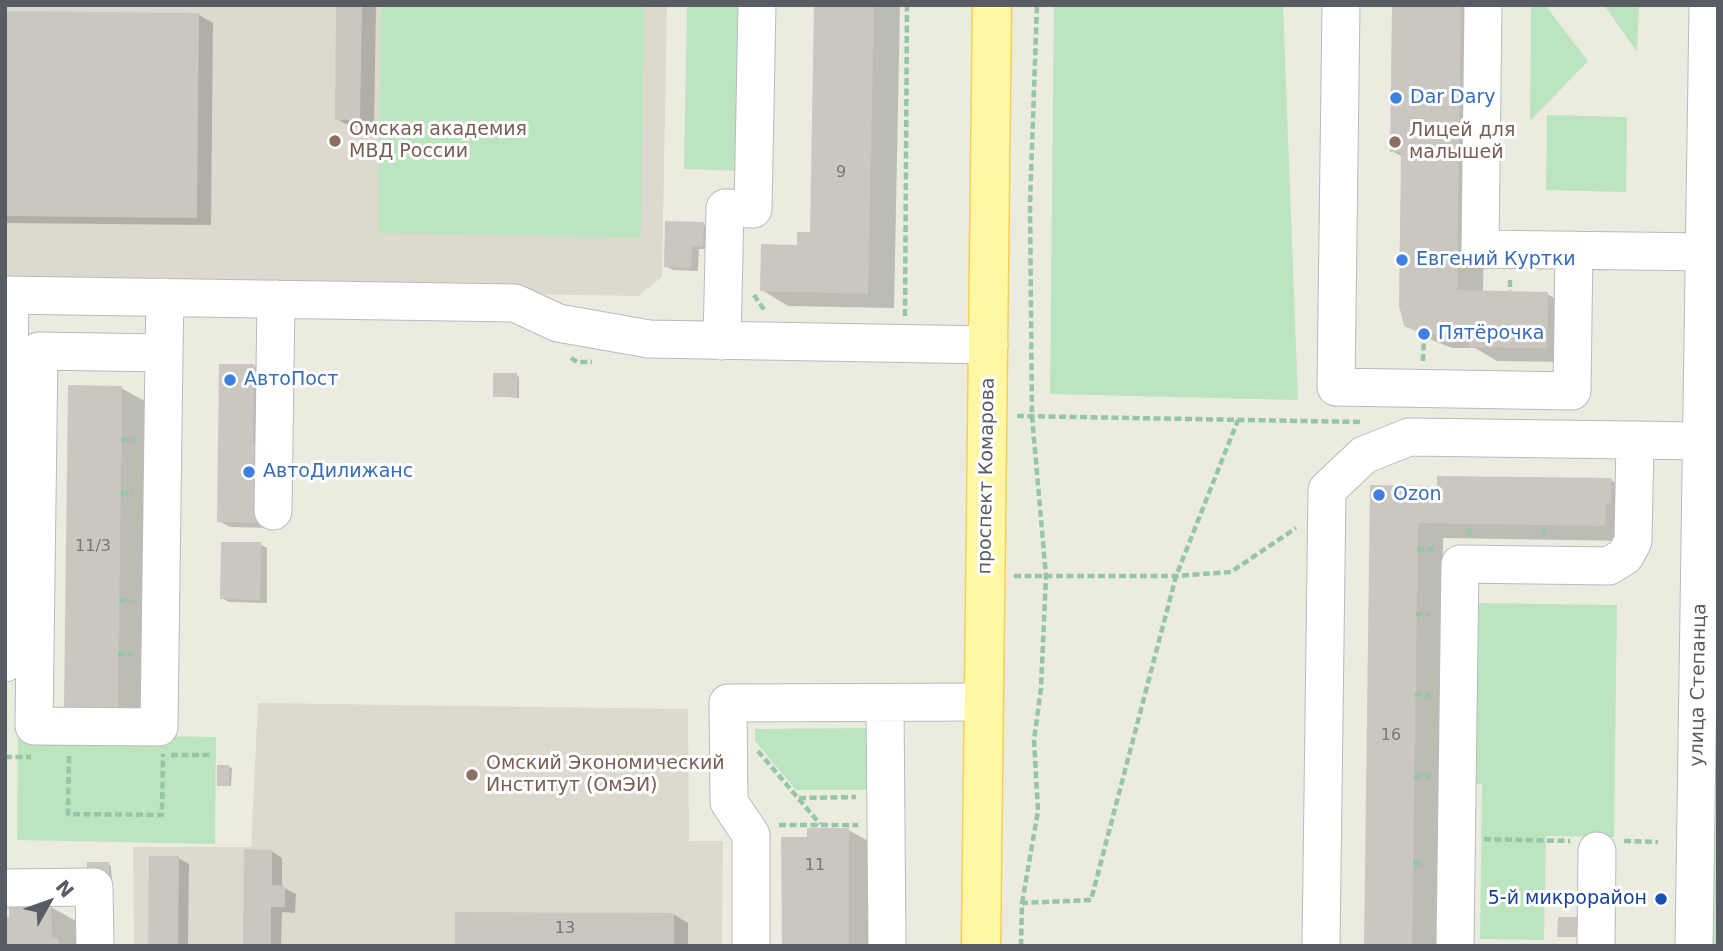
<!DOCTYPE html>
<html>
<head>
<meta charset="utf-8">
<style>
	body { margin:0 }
	#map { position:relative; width:1723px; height:951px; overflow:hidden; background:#ecebe0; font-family:"DejaVu Sans",sans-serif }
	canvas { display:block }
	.frame { position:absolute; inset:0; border:7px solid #595c62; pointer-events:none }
	.north { position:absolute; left:14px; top:867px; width:70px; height:70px; -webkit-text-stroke:5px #fff; paint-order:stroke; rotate:50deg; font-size:19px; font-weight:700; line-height:28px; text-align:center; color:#595c62 }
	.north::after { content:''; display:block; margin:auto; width:24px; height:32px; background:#595c62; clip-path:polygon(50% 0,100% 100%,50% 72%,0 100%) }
</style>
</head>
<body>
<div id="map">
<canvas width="1723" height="951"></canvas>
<div class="frame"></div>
<div class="north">N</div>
</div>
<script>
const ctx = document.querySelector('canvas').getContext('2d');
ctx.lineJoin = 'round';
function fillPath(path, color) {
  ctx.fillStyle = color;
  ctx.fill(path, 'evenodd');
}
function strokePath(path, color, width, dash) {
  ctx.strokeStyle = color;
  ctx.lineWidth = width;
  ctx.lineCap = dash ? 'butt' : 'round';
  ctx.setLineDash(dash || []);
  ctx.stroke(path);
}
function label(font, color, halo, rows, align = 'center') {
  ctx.font = font + ' "DejaVu Sans",sans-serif';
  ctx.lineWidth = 6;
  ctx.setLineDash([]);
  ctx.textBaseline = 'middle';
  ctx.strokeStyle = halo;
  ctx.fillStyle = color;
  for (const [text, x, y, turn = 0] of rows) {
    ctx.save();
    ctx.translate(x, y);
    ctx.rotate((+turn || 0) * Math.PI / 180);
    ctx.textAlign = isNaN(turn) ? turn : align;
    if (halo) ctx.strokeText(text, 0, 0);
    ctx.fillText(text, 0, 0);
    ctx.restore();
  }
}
const education = new Path2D(`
	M 5,5 L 667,5 L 662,277 L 638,296 L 5,286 Z
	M 258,703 L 688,709 L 689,841 L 723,841 L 722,946 L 134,946 L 133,847 L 251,847 Z`);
const green = new Path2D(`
	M 381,5 L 644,5 L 641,238 L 378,233 Z
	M 687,5 L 743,5 L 740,171 L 684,169 Z
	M 1054,5 L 1283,5 L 1298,400 L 1050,394 Z
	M 1531,5 L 1545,5 L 1588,61 L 1530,121 Z
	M 1604,5 L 1639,5 L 1637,52 Z
	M 1547,115 L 1627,117 L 1626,192 L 1546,190 Z
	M 1473,603 L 1617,605 L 1614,837 L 1546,836 L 1544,940 L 1480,939 L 1482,784 L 1471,783 Z
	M 869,728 L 869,790 L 796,790 L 755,741 L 755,729 Z
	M 18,734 L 216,737 L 215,844 L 17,840 Z
	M 1715,784 L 1718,784 L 1718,946 L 1708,946 L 1709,811 Z`);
const shadow = new Path2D(`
	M 338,5 L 376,5 L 374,127 L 351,127 L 337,119 Z
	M 816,5 L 900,5 L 894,308 L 788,306 L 762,290 L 811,234 Z
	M 1393,5 L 1487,5 L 1483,293 L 1547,294 L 1574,309 L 1573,362 L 1497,361 L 1475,348 L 1452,348 L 1432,340 L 1405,325 L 1403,157 L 1392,151 Z
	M 5,13 L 199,15 L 213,23 L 211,225 L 5,223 Z
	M 703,224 L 710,228 L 709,249 L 699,249 L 698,271 L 673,270 L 666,266 Z
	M 221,366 L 254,366 L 265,372 L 277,528 L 230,527 L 219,521 Z
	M 516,375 L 519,377 L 519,398 L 495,396 Z
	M 121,388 L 148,403 L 144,722 L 92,721 L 66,706 Z
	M 1611,480 L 1638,495 L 1631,541 L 1443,538 L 1438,946 L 1366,946 L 1372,487 L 1438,488 Z
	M 260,544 L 267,548 L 267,603 L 229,602 L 222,598 Z
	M 229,767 L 232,768 L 231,786 L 222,786 L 219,785 Z
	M 848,830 L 879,847 L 879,946 L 783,946 L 809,839 Z
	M 271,851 L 282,858 L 282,887 L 296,894 L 295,913 L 282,912 L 281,946 L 245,946 Z
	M 178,858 L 189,864 L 188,946 L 149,946 Z
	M 108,864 L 111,866 L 112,884 L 92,884 Z
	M 51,907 L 81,924 L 81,946 L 5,946 Z
	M 673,914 L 688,923 L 688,946 L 457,946 Z`);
const building = new Path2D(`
	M 336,5 L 362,5 L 360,120 L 335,120 Z
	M 814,5 L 874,5 L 868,294 L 760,291 L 761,244 L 797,245 L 797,232 L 810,232 Z
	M 1392,5 L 1461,5 L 1457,290 L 1548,292 L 1547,348 L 1469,347 L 1470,335 L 1424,334 L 1404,326 L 1399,305 L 1401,152 L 1390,152 Z
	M 5,11 L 199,13 L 197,218 L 5,216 Z
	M 665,221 L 704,222 L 703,246 L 692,246 L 691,268 L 664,267 Z
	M 219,364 L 254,364 L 253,443 L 267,443 L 266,523 L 217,522 Z
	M 493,373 L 517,373 L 517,397 L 493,397 Z
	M 68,385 L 122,386 L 118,707 L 64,707 Z
	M 1437,476 L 1612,478 L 1611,503 L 1606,503 L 1605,526 L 1418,523 L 1412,946 L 1364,946 L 1370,485 L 1437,486 Z
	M 221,542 L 261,542 L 260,600 L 220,599 Z
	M 217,765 L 229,765 L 229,786 L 217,786 Z
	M 807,828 L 849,828 L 849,946 L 782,946 L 781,837 L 807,837 Z
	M 244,849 L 272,850 L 272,885 L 285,886 L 285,907 L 271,907 L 271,946 L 243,946 Z
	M 149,856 L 179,856 L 178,946 L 148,946 Z
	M 87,862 L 109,862 L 109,883 L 87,883 Z
	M 9,905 L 51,905 L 52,938 L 58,938 L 58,946 L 5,946 L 5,917 L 9,917 Z
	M 455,912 L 674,913 L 674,946 L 455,946 Z
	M 1558,917 L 1584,917 L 1584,937 L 1557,937 Z`);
const path = new Path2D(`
	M 1510,280 L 1510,291
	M 754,295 L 765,311
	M 905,316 L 907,5
	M 571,358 L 577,362 L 592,362
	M 1423,361 L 1424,334
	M 1017,416 L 1361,422
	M 121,439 L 135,440
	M 121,493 L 134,493
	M 1469,535 L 1469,524
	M 1544,536 L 1544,525
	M 1417,549 L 1437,549
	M 1014,576 L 1176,576 L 1231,572 L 1296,528
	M 119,600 L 132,601
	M 1416,614 L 1429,614
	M 118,654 L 132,654
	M 1415,694 L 1431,695
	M 758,751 L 820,824
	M 171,755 L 212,755
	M 69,756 L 68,814 L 162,815 L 163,754
	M 5,757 L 31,757
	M 1414,777 L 1430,777
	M 799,798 L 856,797
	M 779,825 L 858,825
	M 1484,839 L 1570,841
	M 1624,841 L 1658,842
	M 1413,863 L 1425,863
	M 1022,903 L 1038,811 L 1034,740 L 1041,688 L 1046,576 L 1032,416 L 1030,203 L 1037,5
	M 1021,946 L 1022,903 L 1091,900 L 1176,576 L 1238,420`);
const minor = new Path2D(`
	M 1341,5 L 1336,387 L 1572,391 L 1574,250
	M 1483,5 L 1480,249 L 1705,252
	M 5,295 L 515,303 L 558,323 L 649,339 L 989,345
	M 722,341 L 725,208 L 753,209 L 757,5
	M 164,353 L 39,351 L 34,726 L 159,727 L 164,353 L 165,297
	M 273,511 L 276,299
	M 5,663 L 10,295
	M 885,703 L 887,946
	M 5,888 L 94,887 L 95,946
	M 751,946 L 751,835 L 729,802 L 728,703 L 984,702
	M 1321,946 L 1327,490 L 1364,455 L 1409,437 L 1703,441
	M 1455,946 L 1460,564 L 1609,566 L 1625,556 L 1633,541 L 1635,440
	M 1596,946 L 1597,851
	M 1694,946 L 1708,5`);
const major = new Path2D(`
	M 981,946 L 992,5`);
const markers = [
	[1396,98,7,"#3f7fe0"],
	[335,141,7,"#8d6e63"],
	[1395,142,7,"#8d6e63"],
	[1402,260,7,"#3f7fe0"],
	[1424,334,7,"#3f7fe0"],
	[230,380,7,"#3f7fe0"],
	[249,472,7,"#3f7fe0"],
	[1379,495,7,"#3f7fe0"],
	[472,775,7,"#8d6e63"],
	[1661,899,7,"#1a4fb4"]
];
const numberNames = [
	["9",841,173],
	["11/3",93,547],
	["16",1391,736],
	["11",815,866],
	["13",565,929]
];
const shopNames = [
	["Dar Dary",1410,98],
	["Евгений Куртки",1416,260],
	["Пятёрочка",1438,334],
	["АвтоПост",244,380],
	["АвтоДилижанс",263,472],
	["Ozon",1393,495]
];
const educationNames = [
	["Омская академия",349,130],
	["МВД России",349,152],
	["Лицей для",1409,131],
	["малышей",1409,153],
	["Омский Экономический",486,764],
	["Институт (ОмЭИ)",486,786]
];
const streetNames = [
	["проспект Комарова",987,476,-89],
	["улица Степанца",1699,685,-89]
];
const transitNames = [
	["5-й микрорайон",1647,899]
];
fillPath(education, '#dcdacf');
fillPath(green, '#bce5bf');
fillPath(shadow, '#0003');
fillPath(building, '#c9c7c0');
strokePath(minor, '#b8bac0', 39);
strokePath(major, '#f2d254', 41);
strokePath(path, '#95c6a7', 4.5, [7, 3.5]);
strokePath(minor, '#fff', 37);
strokePath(major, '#fff7a3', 38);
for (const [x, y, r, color] of markers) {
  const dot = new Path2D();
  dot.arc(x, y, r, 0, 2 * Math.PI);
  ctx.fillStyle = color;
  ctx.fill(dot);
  strokePath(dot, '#fff', 2.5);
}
label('16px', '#75777a', null, numberNames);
label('19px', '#366cbe', '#fff', shopNames, 'left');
label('19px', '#785e54', '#fff', educationNames, 'left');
label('19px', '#595c62', '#fff', streetNames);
label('19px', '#164399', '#fff', transitNames, 'right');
</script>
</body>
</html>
